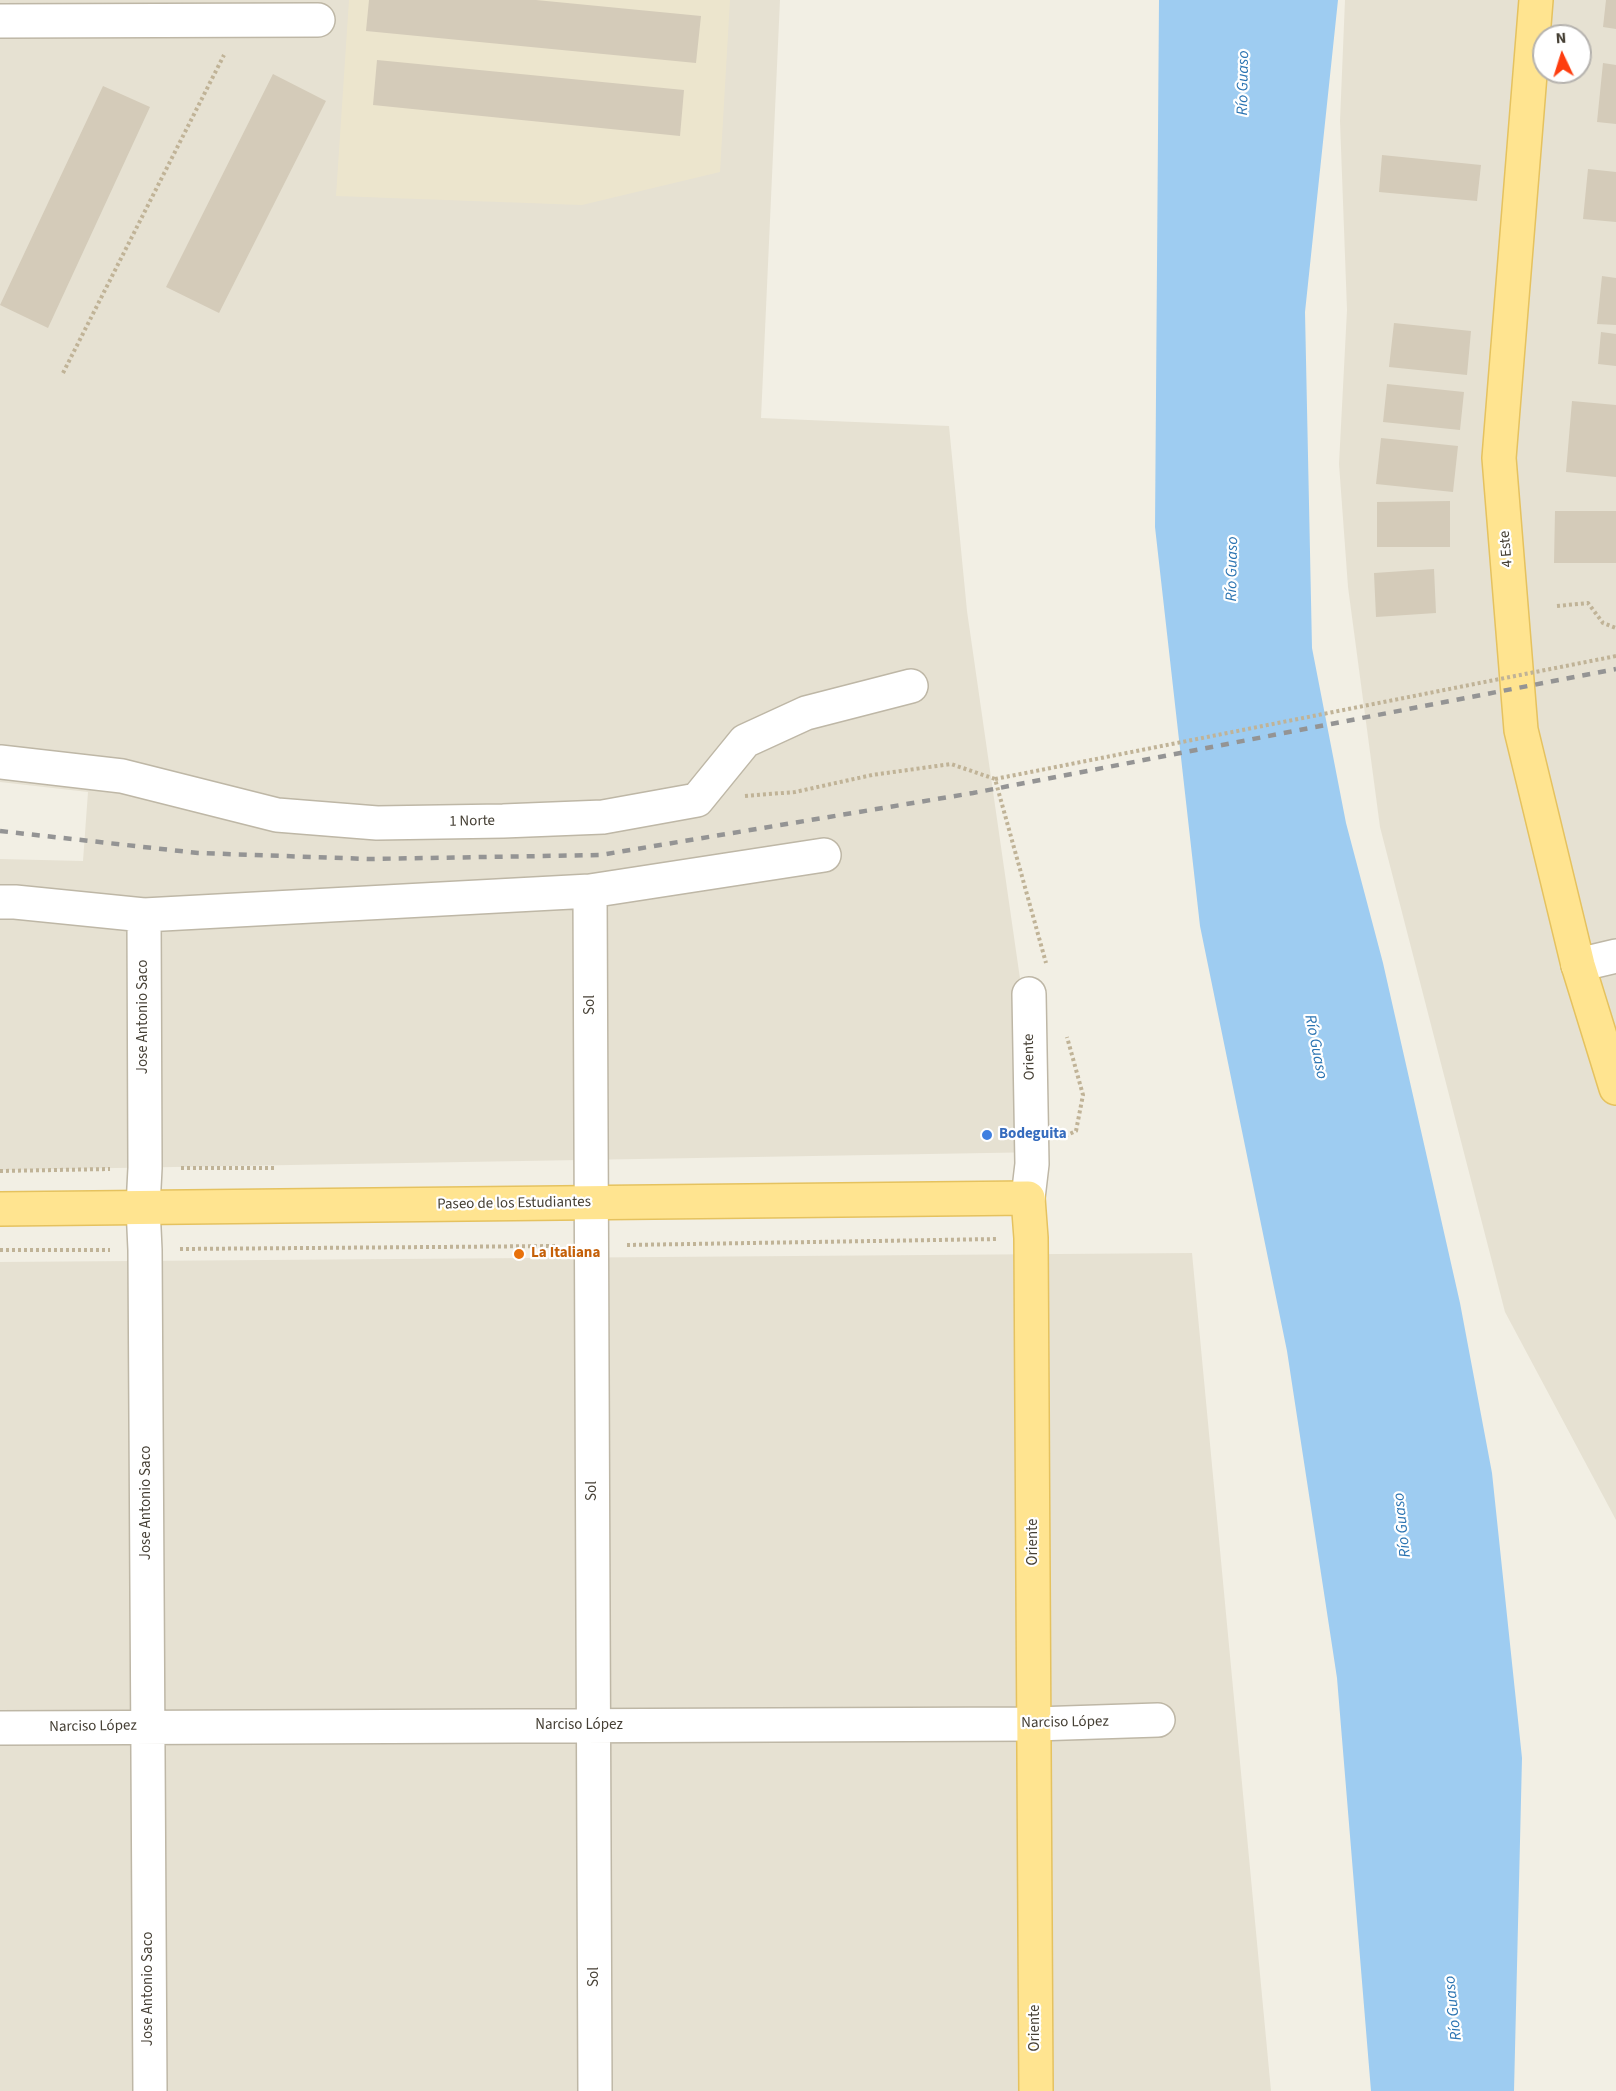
<!DOCTYPE html>
<html>
<head>
<meta charset="utf-8">
<style>
	body { margin:0 }
	#map { position:relative; width:1616px; height:2091px; overflow:hidden; background:#f2efe4; font-family:"Source Sans 3",sans-serif }
	canvas { display:block }
	.north { position:absolute; left:1532px; top:24px; width:60px; height:60px; box-sizing:border-box; background:#fff; border:2px solid #b5b2ae; border-radius:50%; rotate:356deg; font-size:16px; font-weight:700; line-height:24px; text-align:center; color:#453f34 }
	.north::after { content:''; display:block; margin:auto; width:21px; height:27px; background:#fe3d0f; clip-path:polygon(50% 0,100% 100%,50% 72%,0 100%) }
</style>
</head>
<body>
<div id="map">
<canvas width="1616" height="2091"></canvas>
<div class="north">N</div>
</div>
<script>
const ctx = document.querySelector('canvas').getContext('2d');
ctx.lineJoin = 'round';
function fillPath(path, color) {
  ctx.fillStyle = color;
  ctx.fill(path, 'evenodd');
}
function strokePath(path, color, width, dash) {
  ctx.strokeStyle = color;
  ctx.lineWidth = width;
  ctx.lineCap = dash ? 'butt' : 'round';
  ctx.setLineDash(dash || []);
  ctx.stroke(path);
}
function label(font, color, halo, rows, align = 'center') {
  ctx.font = font + ' "Source Sans 3",sans-serif';
  ctx.lineWidth = 4.5;
  ctx.setLineDash([]);
  ctx.textBaseline = 'middle';
  ctx.strokeStyle = halo;
  ctx.fillStyle = color;
  for (const [text, x, y, turn = 0] of rows) {
    ctx.save();
    ctx.translate(x, y);
    ctx.rotate((+turn || 0) * Math.PI / 180);
    ctx.textAlign = isNaN(turn) ? turn : align;
    if (halo) ctx.strokeText(text, 0, 0);
    ctx.fillText(text, 0, 0);
    ctx.restore();
  }
}
const residential = new Path2D(`
	M 0,0 L 780,0 L 761,418 L 949,426 L 967,611 L 1045,1152 L 0,1170 L 0,859 L 83,861 L 88,792 L 0,782 Z
	M 1345,0 L 1616,0 L 1616,1520 L 1505,1312 L 1380,827 L 1348,587 L 1339,464 L 1347,310 L 1340,121 ZM 1544,36 L 1580,36 L 1580,72 L 1544,72 Z
	M 1192,1253 L 1271,2091 L 0,2091 L 0,1262 Z`);
const education = new Path2D(`
	M 349,0 L 730,0 L 720,172 L 582,205 L 336,196 Z`);
const water = new Path2D(`
	M 1159,0 L 1338,0 L 1305,312 L 1312,648 L 1346,823 L 1383,963 L 1460,1303 L 1492,1473 L 1522,1758 L 1514,2091 L 1371,2091 L 1337,1678 L 1287,1351 L 1200,926 L 1155,527 Z`);
const building = new Path2D(`
	M 369,0 L 536,0 L 701,16 L 696,63 L 366,31 Z
	M 1606,0 L 1616,0 L 1616,29 L 1603,27 Z
	M 377,60 L 684,90 L 680,136 L 373,105 Z
	M 1603,63 L 1616,65 L 1616,124 L 1597,122 Z
	M 273,74 L 326,101 L 219,313 L 166,287 Z
	M 103,86 L 150,107 L 48,328 L 0,305 Z
	M 1382,155 L 1481,165 L 1477,201 L 1379,192 Z
	M 1588,169 L 1616,172 L 1616,222 L 1583,219 Z
	M 1602,276 L 1616,278 L 1616,325 L 1597,324 Z
	M 1394,323 L 1471,331 L 1467,375 L 1389,367 Z
	M 1601,332 L 1616,334 L 1616,366 L 1598,364 Z
	M 1387,384 L 1464,392 L 1460,430 L 1383,422 Z
	M 1572,401 L 1616,405 L 1616,477 L 1566,472 Z
	M 1381,438 L 1458,446 L 1453,492 L 1376,484 Z
	M 1450,501 L 1450,547 L 1377,547 L 1377,502 Z
	M 1555,511 L 1616,511 L 1616,563 L 1554,563 Z
	M 1434,569 L 1436,613 L 1376,617 L 1374,573 Z`);
const path = new Path2D(`
	M 63,373 L 224,55
	M 1557,606 L 1588,603 L 1603,623 L 1616,628
	M 745,796 L 795,792 L 872,775 L 951,764 L 995,779 L 1046,963
	M 1065,1136 L 1076,1131 L 1083,1095 L 1067,1037
	M 181,1168 L 275,1168
	M 0,1171 L 110,1169
	M 627,1245 L 998,1239
	M 180,1249 L 557,1246
	M 0,1250 L 110,1250`);
const minor = new Path2D(`
	M 0,21 L 318,20
	M 0,762 L 122,776 L 277,815 L 377,823 L 503,821 L 603,817 L 697,800 L 745,741 L 806,713 L 911,686
	M 590,891 L 595,2091
	M 0,902 L 15,902 L 144,915 L 590,891 L 824,855
	M 144,915 L 145,1168 L 143,1207 L 145,1250 L 150,2091
	M 1578,965 L 1616,956
	M 1028,1198 L 1032,1164 L 1029,994
	M 0,1728 L 1035,1724 L 1158,1720`);
const major = new Path2D(`
	M 1536,0 L 1499,458 L 1521,730 L 1578,965 L 1616,1088
	M 0,1209 L 1028,1198 L 1031,1238 L 1036,2091`);
const rail = new Path2D(`
	M 0,831 L 198,853 L 369,859 L 600,855 L 973,793 L 1616,669`);
const pathBridge = new Path2D(`
	M 995,779 L 1616,656`);
const markers = [
	[987,1135,6,"#3f7fe0"],
	[519,1254,6,"#e8710a"]
];
const streetNames = [
	["4 Este",1507,549,-95],
	["1 Norte",472,822,-1],
	["Sol",591,1005,-90],
	["Jose Antonio Saco",144,1017,-90],
	["Oriente",1030,1057,-91],
	["Paseo de los Estudiantes",514,1204,-1],
	["Sol",593,1491,-90],
	["Jose Antonio Saco",147,1503,-90],
	["Oriente",1034,1542,-90],
	["Narciso López",1065,1723,-1],
	["Narciso López",579,1726],
	["Narciso López",93,1727,-1],
	["Sol",595,1977,-90],
	["Jose Antonio Saco",149,1989,-90],
	["Oriente",1036,2028,-90]
];
const shopNames = [
	["Bodeguita",999,1135]
];
const foodNames = [
	["La Italiana",531,1254]
];
const waterNames = [
	["Río Guaso",1244,83,-89],
	["Río Guaso",1233,569,-89],
	["Río Guaso",1315,1047,79],
	["Río Guaso",1403,1525,-96],
	["Río Guaso",1454,2008,-96]
];
fillPath(residential, '#e6e1d2');
fillPath(education, '#ece5cd');
fillPath(water, '#9eccf1');
fillPath(building, '#d4cbb9');
strokePath(minor, '#beb7a6', 36);
strokePath(major, '#e5c25f', 36);
strokePath(path, '#c0b397', 4, [3, 3]);
strokePath(minor, '#fff', 33);
strokePath(major, '#ffe490', 33);
strokePath(rail, '#949494', 4.5, [8, 8]);
strokePath(pathBridge, '#c0b397', 4, [3, 3]);
for (const [x, y, r, color] of markers) {
  const dot = new Path2D();
  dot.arc(x, y, r, 0, 2 * Math.PI);
  ctx.fillStyle = color;
  ctx.fill(dot);
  strokePath(dot, '#fff', 2);
}
label('15px', '#453f34', '#fff', streetNames);
label('bold 15px', '#366cbe', '#fff', shopNames, 'left');
label('bold 15px', '#c56008', '#fff', foodNames, 'left');
label('italic 16px', '#2b74b2', '#fff', waterNames);
</script>
</body>
</html>
